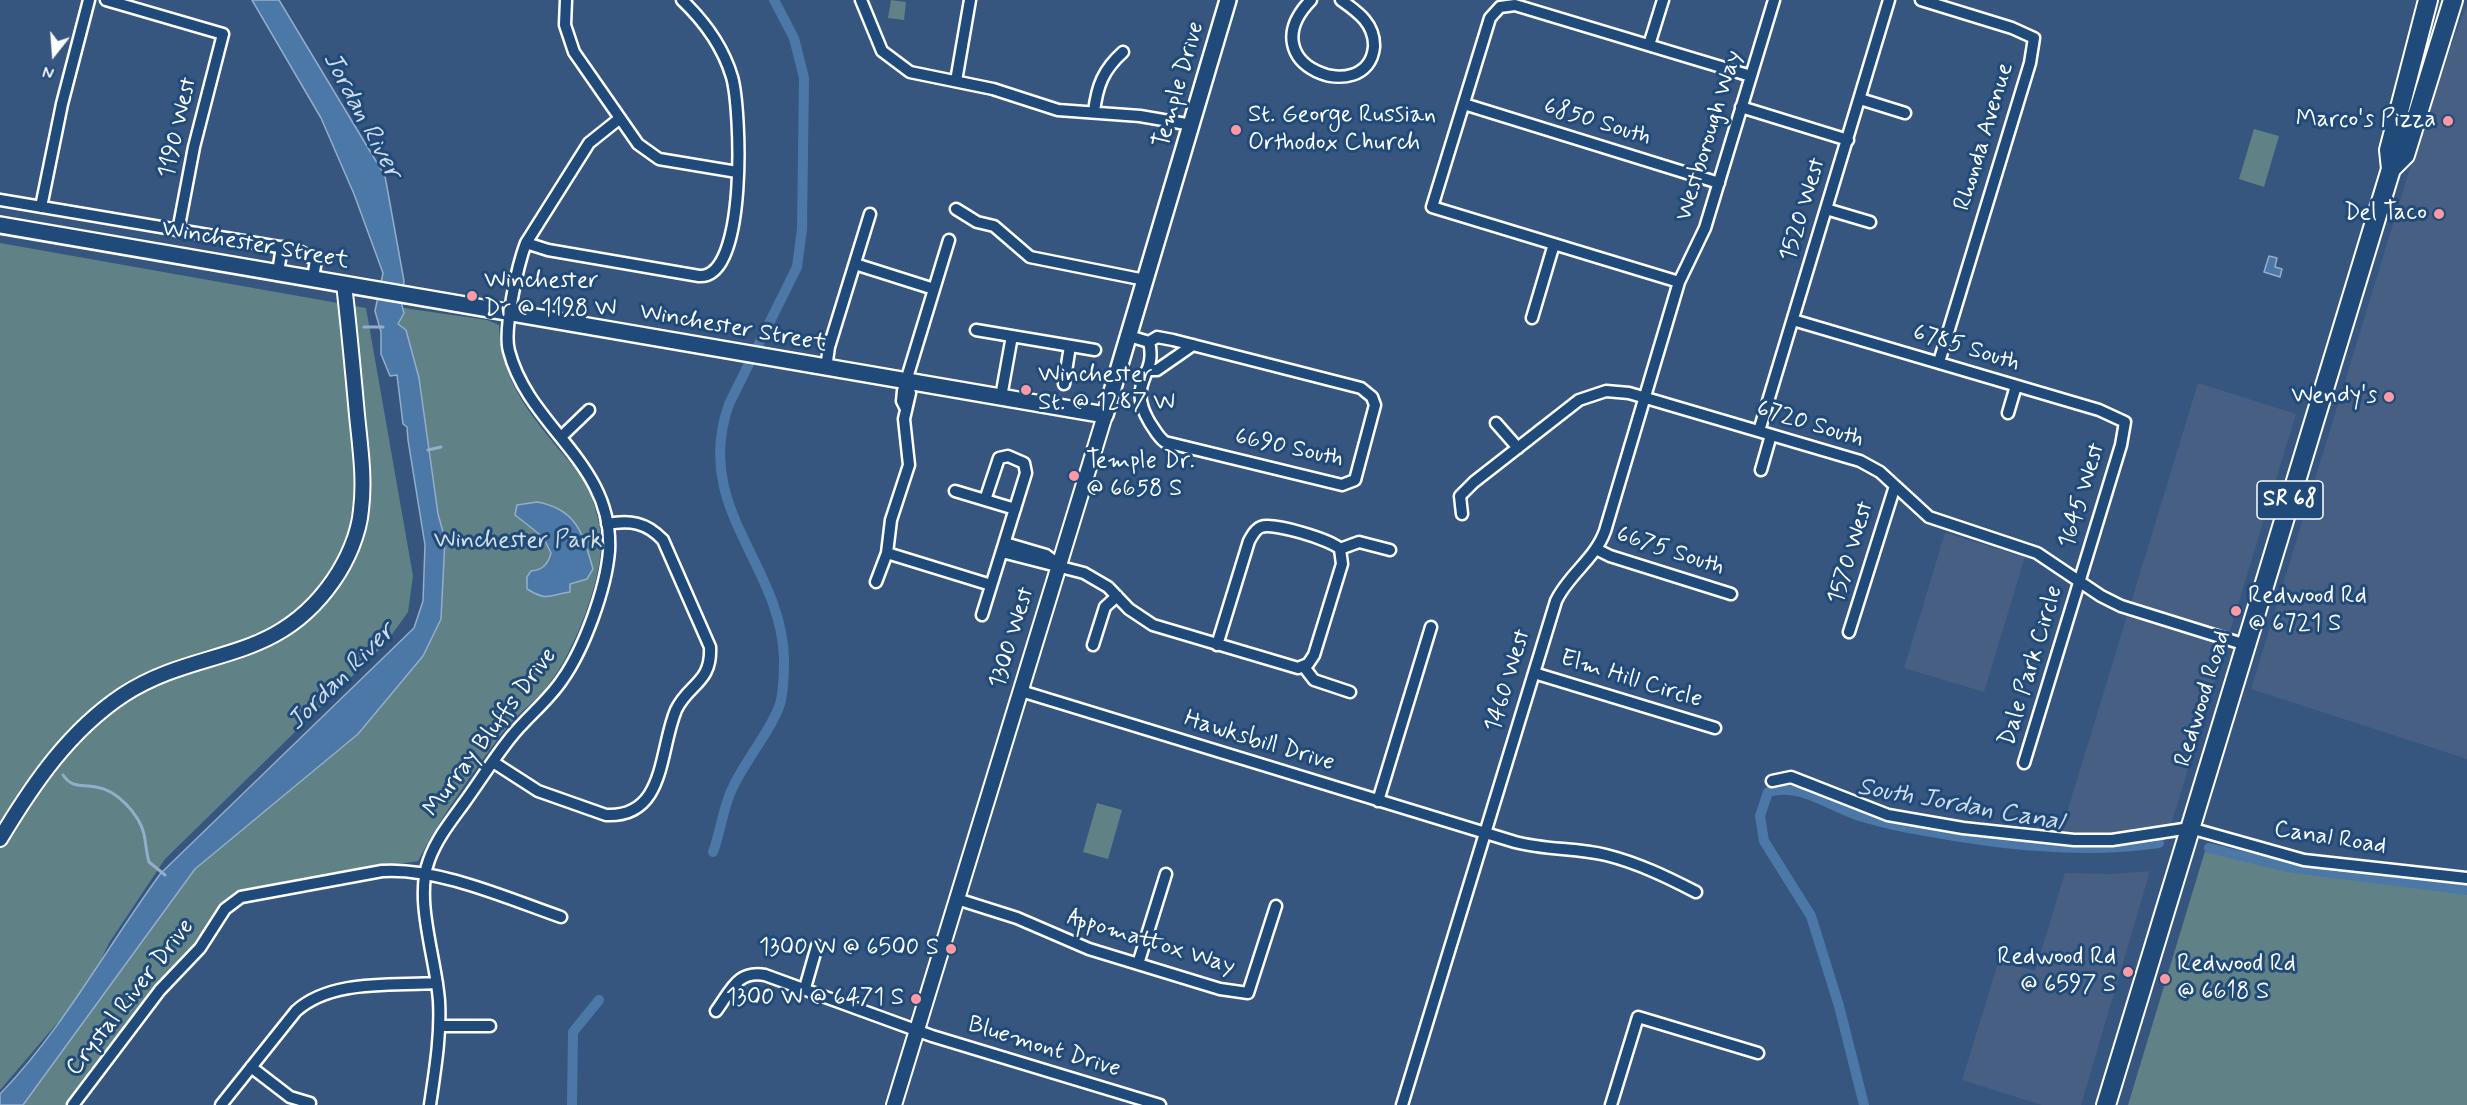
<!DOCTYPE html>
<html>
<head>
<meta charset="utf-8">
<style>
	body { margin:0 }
	#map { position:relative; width:2467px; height:1105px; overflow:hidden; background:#36567f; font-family:Mynerve,sans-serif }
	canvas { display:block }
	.north { position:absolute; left:24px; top:24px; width:60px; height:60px; -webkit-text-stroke:4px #1f4a7a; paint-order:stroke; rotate:197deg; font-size:16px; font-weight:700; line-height:24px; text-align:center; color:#fff }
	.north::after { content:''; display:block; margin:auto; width:21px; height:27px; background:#fff; clip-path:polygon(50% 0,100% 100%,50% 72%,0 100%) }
</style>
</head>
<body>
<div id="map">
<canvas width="2467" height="1105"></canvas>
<div class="north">N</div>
</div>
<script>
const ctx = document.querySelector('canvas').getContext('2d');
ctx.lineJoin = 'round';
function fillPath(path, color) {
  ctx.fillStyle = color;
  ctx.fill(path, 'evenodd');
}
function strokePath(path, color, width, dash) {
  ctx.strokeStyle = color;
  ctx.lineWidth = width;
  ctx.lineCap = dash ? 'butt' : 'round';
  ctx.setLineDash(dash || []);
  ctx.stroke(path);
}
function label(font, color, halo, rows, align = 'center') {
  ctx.font = font + ' Mynerve,sans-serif';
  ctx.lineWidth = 6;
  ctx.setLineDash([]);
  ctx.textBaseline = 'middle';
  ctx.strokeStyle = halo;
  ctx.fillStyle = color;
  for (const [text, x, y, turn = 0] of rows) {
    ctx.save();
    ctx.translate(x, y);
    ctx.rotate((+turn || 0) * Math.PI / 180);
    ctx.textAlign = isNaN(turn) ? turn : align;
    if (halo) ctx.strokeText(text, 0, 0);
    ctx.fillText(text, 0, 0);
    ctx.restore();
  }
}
const built = new Path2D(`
	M 2467,4 L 2467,759 L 2251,689 L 2432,96 Z
	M 2198,383 L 2296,414 L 2171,825 L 2114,836 L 2061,832 Z
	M 1945,533 L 2025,557 L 1984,692 L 1904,668 Z
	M 2150,871 L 2081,1105 L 2042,1105 L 1962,1080 L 1999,960 L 2035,971 L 2065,873 L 2113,874 Z`);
const green = new Path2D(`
	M 891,0 L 906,2 L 904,20 L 888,18 Z
	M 2254,129 L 2279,136 L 2264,187 L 2239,179 Z
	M 0,243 L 366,308 L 413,576 L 408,612 L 385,644 L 165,859 L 109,943 L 88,987 L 0,1090 Z
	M 390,306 L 487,320 L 499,325 C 500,379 529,413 562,453 C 570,463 582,474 587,485 C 592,498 598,515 600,529 C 608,570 572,659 545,689 C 532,704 515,716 503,732 C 472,773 442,815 418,861 L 290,881 L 244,889 L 231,895 L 217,909 L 189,951 L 155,985 L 66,1105 L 5,1105 L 182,877 L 421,639 L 437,562 Z
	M 1097,803 L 1122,810 L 1108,859 L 1083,852 Z
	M 2205,851 L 2291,870 L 2365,881 L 2467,888 L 2467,1105 L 2128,1105 Z`);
const water = new Path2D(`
	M 252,0 L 279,0 L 385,176 L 404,281 L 401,302 L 404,313 L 398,324 L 406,330 L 419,378 L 438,514 L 445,539 L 441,619 L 423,656 L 358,734 L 195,869 L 23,1105 L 0,1105 L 0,1094 C 64,1028 107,946 161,873 L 414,628 L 423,601 L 425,545 L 408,440 L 407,427 L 403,424 L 397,375 L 390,376 L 381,354 L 381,332 L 375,311 L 383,273 L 354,194 L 321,118 Z
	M 2269,256 L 2277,258 L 2275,267 L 2282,269 L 2280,277 L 2264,272 Z
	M 537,502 C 577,509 583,534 593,569 L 587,579 L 570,584 L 570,592 C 549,595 548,602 527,589 L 527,577 L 531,571 C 543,570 548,564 551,553 L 543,537 L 515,515 L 517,505 Z`);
const stream = new Path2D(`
	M 364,327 L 383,327
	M 428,450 L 441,447
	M 63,775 C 73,789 81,784 96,787 C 117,790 139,814 144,834 C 146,843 146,852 149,862 L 165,875`);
const canal = new Path2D(`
	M 2209,848 L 2287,867 L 2467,890
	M 713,852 C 721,831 723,806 733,787 C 745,761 772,729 780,704 C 784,690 784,673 784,658 C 781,563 692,508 729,404 L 797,267 L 802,229 L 804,78 L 794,38 L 774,0
	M 572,1105 L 573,1032 L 599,1000
	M 1864,1105 L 1839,1006 L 1811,916 L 1764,841 L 1760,816 L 1768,792 C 1802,782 1831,808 1863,817 C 1883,823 1905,828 1926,831 C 2003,845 2081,854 2159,843`);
const minor = new Path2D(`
	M 106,0 L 223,34 L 194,147 L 178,231
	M 566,0 L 565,25 L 574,52 L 638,144 L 659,159 L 737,172
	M 861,0 L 882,51 L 910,72 L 993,89 L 1058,110 L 1140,116 L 1192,125
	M 1311,0 C 1247,66 1368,108 1374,47 C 1375,24 1358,12 1341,0
	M 1921,0 L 2012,28 L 2034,38 L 2030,63 L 1939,362
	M 1649,45 L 1663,0
	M 956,81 L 970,0
	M 1860,99 L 1905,113
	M 1464,104 L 1719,183
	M 1741,107 L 1848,140
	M 1094,112 C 1097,86 1103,70 1123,52
	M 0,200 L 297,250 L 316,260 L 313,278
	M 41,207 L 62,104 L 89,0
	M 956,209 L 977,222 L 994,226 L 1030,257 L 1145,280
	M 1826,209 L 1870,222
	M 526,243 L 548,250 L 699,276 C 748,279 741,109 732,77 C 723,47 704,21 682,0
	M 855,264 L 934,289
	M 278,272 L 282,247
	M 1679,282 L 1432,207 L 1490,18 L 1500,7 L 1515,5 L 1751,76
	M 1532,318 L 1554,244
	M 1793,320 L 2099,410 L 2125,422 L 2121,445 L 2024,763
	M 976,330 L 1095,350
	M 1129,336 L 1149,342 C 1158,377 1125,381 1150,423 C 1155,430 1158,437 1165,442 L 1342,485 L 1355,480 L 1375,405 L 1372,397 L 1361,388 L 1173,340 L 1157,337 L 1149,342
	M 826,368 L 829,347 L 870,214
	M 1147,370 L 1157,370 L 1193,345
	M 1064,384 L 1070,346
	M 1001,397 L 1012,336
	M 905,407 L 902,401 L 903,391 L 949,240
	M 2008,413 L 2016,386
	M 1496,423 L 1518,448
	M 1759,431 L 1889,0
	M 561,437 L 589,410
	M 1761,470 L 1771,435
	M 955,491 L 1015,509
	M 1462,514 L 1460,496 L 1474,482 L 1579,400 L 1606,391 L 1629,393 L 1860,461 L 1880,472 L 1929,517 L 2037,553 L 2101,596 L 2121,606 L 2246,645
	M 1005,543 L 1046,555 L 1058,564
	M 1340,549 L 1359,542 L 1390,550
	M 1596,549 L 1610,556 L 1731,594
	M 1002,552 L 1084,573 L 1108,587 L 1129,609 L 1153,625 L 1298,668 L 1308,664 L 1314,655 L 1342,564 L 1340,549
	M 887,553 L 991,585
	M 876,582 L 887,553 L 891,520 L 909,465 L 904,419 L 910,393 L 907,382
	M 982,615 L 1026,473 L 1024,463 L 1008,456 L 999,458 L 985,500
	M 1849,632 L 1895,486
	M 1093,645 L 1105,607 L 1117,596
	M 1217,645 L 1249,541 C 1252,536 1255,529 1261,527 C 1273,522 1332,540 1340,549
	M 1304,667 L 1314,680 L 1350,692
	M 1534,673 L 1715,728
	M 1021,691 L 1515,842 C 1545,850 1576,848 1606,855 C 1638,863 1667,877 1696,892
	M 493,762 L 538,791 L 606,815 C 666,818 659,750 676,710 C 688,684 712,683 710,647 L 663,540 C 646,522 630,520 607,524
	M 1772,781 L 1791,777 L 1888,815 L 1963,828 L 2074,840 L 2112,840 L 2190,828 L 2304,860 L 2467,878
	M 1378,801 L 1431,627
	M 957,899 L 1017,918 L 1089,949 L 1220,989 L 1248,993 L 1276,906
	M 1138,964 L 1166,874
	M 805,988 L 817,946
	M 716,1011 C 731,991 737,970 765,975 L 932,1036 L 1160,1105
	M 439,1026 L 490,1026
	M 251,1067 L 290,1097 L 310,1103
	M 73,1105 L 160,990 L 200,948 L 225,909 L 241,897 L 382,871 C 437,867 509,899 561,917
	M 221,1105 L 296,1011 C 331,979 392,986 437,983
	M 430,1105 C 435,1070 441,1036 439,1001 C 436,958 414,900 429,860 C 437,838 451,821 464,803 C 480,781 494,758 511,737 C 527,717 548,701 562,680 C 584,649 606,589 609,551 C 614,463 529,428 509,351 C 503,330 518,264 526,243 L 589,143 L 619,119
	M 1402,1105 L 1556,601 C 1568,575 1595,559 1605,531 L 1679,282 L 1705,228 L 1774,0
	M 1611,1105 L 1638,1017 L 1758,1053`);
const tertiary = new Path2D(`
	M 0,839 C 33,784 69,731 123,695 C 198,646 274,666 333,581 C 347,561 359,534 361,510 C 365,478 360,446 357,415 C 353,371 349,327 344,284
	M 894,1105 L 1105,415`);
const secondary = new Path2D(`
	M 0,225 L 1105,415 L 1228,0`);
const primary = new Path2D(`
	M 2391,169 L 2405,155 L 2453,0
	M 2106,1105 L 2391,169 L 2389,150 L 2428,0`);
const markers = [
	[2448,121,6,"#ff9aa2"],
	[1236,130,6,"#ff9aa2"],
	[2439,214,6,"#ff9aa2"],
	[472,296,6,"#ff9aa2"],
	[1026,390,6,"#ff9aa2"],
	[2389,397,6,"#ff9aa2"],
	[1074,476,6,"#ff9aa2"],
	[2236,611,6,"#ff9aa2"],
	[951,949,6,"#ff9aa2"],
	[2128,972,6,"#ff9aa2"],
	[2165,979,6,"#ff9aa2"],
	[916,999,6,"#ff9aa2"]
];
const shields = [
	[2290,500,66]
];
const shieldNames = [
	["SR 68",2290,500]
];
const streetNames = [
	["Temple Drive",1180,85,-74],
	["6850 South",1597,123,17],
	["1190 West",179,128,-77],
	["Westborough Way",1710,136,-73],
	["Rhonda Avenue",1985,137,-73],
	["1520 West",1804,210,-73],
	["Winchester Street",255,246,10],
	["Winchester Street",733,329,10],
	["6785 South",1966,349,17],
	["6720 South",1810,425,17],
	["6690 South",1289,449,12],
	["1645 West",2083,496,-73],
	["6675 South",1670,552,18],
	["1570 West",1852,553,-73],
	["1300 West",1013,638,-73],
	["Dale Park Circle",2032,666,-73],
	["Elm Hill Circle",1631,680,17],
	["1460 West",1509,681,-73],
	["Redwood Road",2204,699,-73],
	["Murray Bluffs Drive",491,733,-53],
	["Hawksbill Drive",1259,742,17],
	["Canal Road",2330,839,9],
	["Appomattox Way",1151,943,17],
	["Crystal River Drive",131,998,-52],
	["Bluemont Drive",1044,1048,17]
];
const poiNames = [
	["St. George Russian",1248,116],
	["Orthodox Church",1248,144],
	["Marco's Pizza",2436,121,"right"],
	["Del Taco",2427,214,"right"],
	["Winchester",484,282],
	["Dr @ 1198 W",484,310],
	["Winchester",1038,376],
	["St. @ 1287 W",1038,404],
	["Wendy's",2377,397,"right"],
	["Temple Dr.",1086,462],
	["@ 6658 S",1086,490],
	["Redwood Rd",2248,597],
	["@ 6721 S",2248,625],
	["1300 W @ 6500 S",939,949,"right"],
	["Redwood Rd",2116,958,"right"],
	["@ 6597 S",2116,986,"right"],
	["Redwood Rd",2177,965],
	["@ 6618 S",2177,993],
	["1300 W @ 6471 S",904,999,"right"]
];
const parkNames = [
	["Winchester Park",518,542]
];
const waterNames = [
	["Jordan River",361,116,62],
	["Jordan River",342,678,-45],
	["South Jordan Canal",1960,806,10]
];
fillPath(built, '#465f82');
fillPath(green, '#608185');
fillPath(water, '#4c78a7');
strokePath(water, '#94aeca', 1.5);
strokePath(stream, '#94aeca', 3);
strokePath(canal, '#4c78a7', 10);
strokePath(minor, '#fff', 15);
strokePath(tertiary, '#fff', 18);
strokePath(secondary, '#fff', 20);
strokePath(primary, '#fff', 22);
strokePath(minor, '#1f4a7a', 10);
strokePath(tertiary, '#1f4a7a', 14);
strokePath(secondary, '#1f4a7a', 15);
strokePath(primary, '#1f4a7a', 18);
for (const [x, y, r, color] of markers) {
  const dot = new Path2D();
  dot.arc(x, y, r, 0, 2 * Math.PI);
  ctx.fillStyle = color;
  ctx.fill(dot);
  strokePath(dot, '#1f4a7a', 2);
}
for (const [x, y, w] of shields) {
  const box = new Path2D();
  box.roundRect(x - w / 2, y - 19, w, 38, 4.5);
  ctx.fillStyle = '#1f4a7a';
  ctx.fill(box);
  strokePath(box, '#fff', 1.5);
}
label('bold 22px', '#fff', null, shieldNames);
label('24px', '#fff', '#1f4a7a', streetNames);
label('24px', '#fff', '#1f4a7a', poiNames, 'left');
label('24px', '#d7e0e0', '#1f4a7a', parkNames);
label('italic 26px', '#d2dde9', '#1f4a7a', waterNames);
</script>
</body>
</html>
